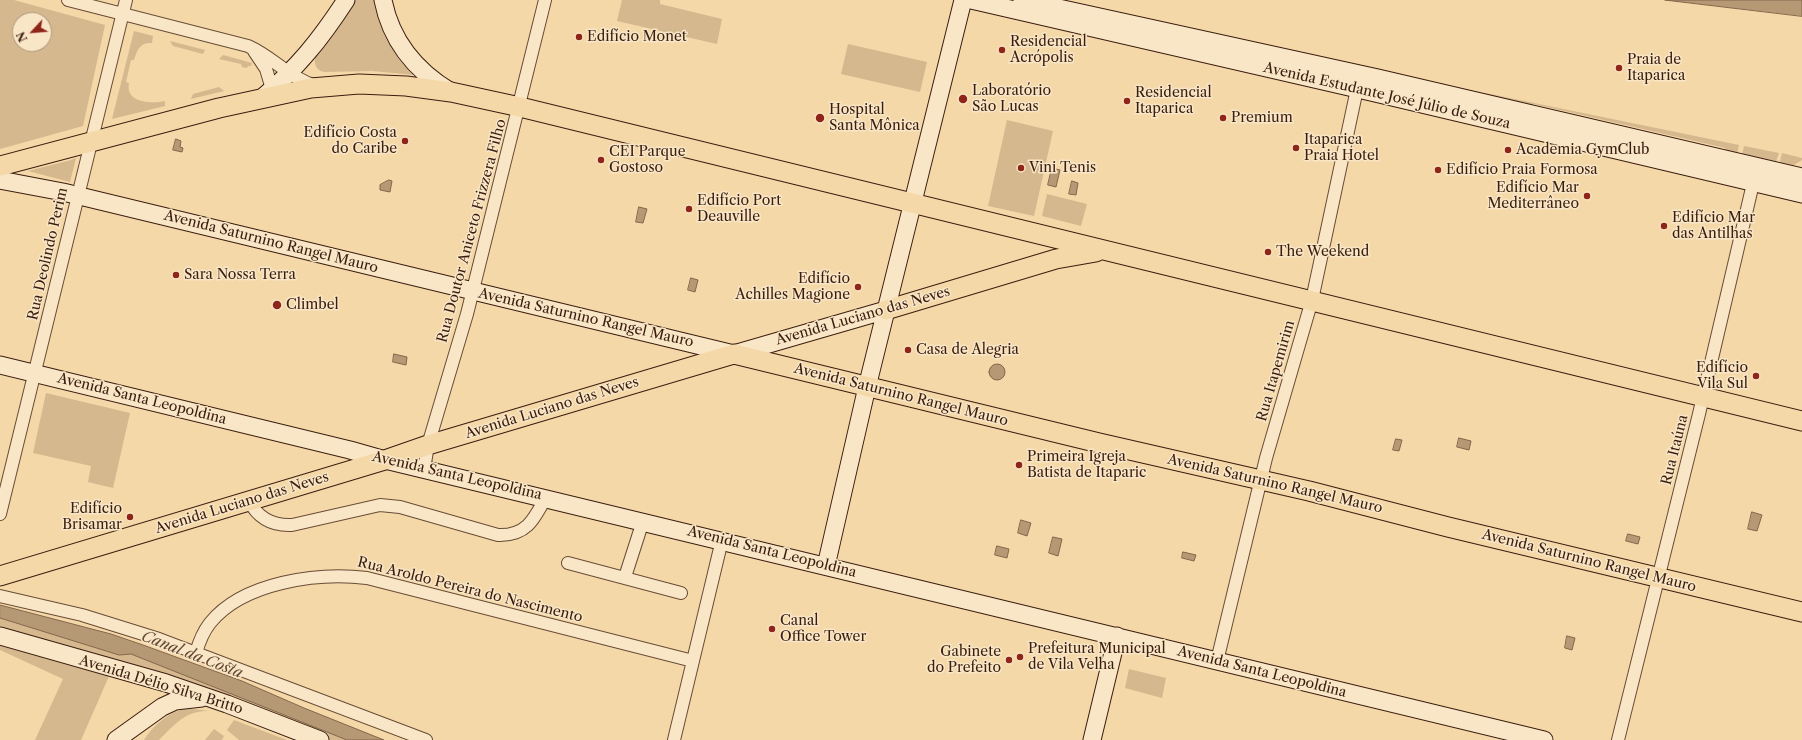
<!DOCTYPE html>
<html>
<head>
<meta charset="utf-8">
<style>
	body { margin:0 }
	#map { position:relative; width:1802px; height:740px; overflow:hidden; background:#f4d8a8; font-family:"Libre Caslon Text",serif }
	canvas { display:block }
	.north { position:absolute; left:12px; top:12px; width:40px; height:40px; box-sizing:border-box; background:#f8e6c6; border:1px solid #ac967d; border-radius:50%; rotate:244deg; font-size:11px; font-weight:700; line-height:16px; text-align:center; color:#3b1d10 }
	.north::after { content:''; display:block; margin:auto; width:14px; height:18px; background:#8f2418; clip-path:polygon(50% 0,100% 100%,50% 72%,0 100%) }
</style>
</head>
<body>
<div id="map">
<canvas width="1802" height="740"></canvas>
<div class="north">N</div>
</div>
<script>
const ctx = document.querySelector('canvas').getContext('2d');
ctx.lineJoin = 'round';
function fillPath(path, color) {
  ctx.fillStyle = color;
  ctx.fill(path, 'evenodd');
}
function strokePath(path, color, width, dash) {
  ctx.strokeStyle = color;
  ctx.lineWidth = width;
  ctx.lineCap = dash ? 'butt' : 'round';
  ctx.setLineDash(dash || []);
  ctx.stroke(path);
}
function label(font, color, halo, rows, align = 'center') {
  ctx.font = font + ' "Libre Caslon Text",serif';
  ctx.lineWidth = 3;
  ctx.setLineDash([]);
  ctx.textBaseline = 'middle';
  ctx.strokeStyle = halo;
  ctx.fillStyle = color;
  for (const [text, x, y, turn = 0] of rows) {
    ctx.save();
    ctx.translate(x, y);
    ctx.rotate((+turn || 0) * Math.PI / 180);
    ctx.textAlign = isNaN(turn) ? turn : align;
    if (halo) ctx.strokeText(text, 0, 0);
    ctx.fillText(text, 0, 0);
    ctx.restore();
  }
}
const green = new Path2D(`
	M 0,0 L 14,0 L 105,25 L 83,126 L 0,149 ZM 20,20 L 44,20 L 44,44 L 20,44 Z
	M 355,0 L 375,0 C 380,32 393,50 415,74 L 414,75 L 372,71 L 325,72 C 317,71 314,65 315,58 Z
	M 622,0 L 660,0 L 660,4 L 722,19 L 717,44 L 617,21 Z
	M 134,31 L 153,36 L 152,43 C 140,42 137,50 134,60 L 131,60 L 126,82 L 129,83 C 125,103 151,104 165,101 L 165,106 L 112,119 Z
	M 170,41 L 205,50 L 203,54 L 173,46 Z
	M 848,44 L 927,62 L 920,92 L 841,74 Z
	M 223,55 L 252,63 L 251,66 L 248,66 L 247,68 L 242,67 L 241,64 L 219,59 Z
	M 1383,72 L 1739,145 L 1737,155 L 1728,153 L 1725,148 L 1534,104 L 1527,107 Z
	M 219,87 L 224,91 L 191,99 L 193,94 Z
	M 1007,120 L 1053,131 L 1034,216 L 988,206 Z
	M 1744,146 L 1779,153 L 1775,165 L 1742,156 Z
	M 1782,153 L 1802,158 L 1802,160 L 1789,168 L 1779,166 Z
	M 76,158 L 70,182 L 28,171 L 71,160 Z
	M 1047,194 L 1087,204 L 1081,226 L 1042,216 Z
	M 46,393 L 130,413 L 113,488 L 88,482 L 91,466 L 33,453 Z
	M 0,618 L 119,655 L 131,654 L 347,740 L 329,740 L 198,690 L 0,627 Z
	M 0,643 L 110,674 L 81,740 L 35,740 L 63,679 L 0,650 Z
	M 1129,669 L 1166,678 L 1162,698 L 1125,688 Z
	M 186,708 L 209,711 C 186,710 174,725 159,740 L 144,740 C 154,724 168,713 186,708 Z
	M 234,720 L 287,740 L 239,740 L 227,730 Z
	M 214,729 L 224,736 L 222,740 L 205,740 Z`);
const water = new Path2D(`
	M 1665,0 L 1802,0 L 1802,16 Z
	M 176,139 L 181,141 L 180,147 L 183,148 L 182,152 L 173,150 Z
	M 1052,168 L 1060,170 L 1056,187 L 1048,185 Z
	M 389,180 L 392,181 L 390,192 L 380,190 L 380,185 Z
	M 1072,181 L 1078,183 L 1076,195 L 1069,194 Z
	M 639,207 L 647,209 L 643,223 L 636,222 Z
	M 691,278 L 698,280 L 695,292 L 688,290 Z
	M 394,354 L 407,357 L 406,365 L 393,362 Z
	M989 372a8 8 0 1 1 16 0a8 8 0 1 1-16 0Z
	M 1459,438 L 1471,441 L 1469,450 L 1457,447 Z
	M 1396,439 L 1402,440 L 1399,451 L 1393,450 Z
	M 1752,512 L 1762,515 L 1757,531 L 1748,529 Z
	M 1021,520 L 1031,523 L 1027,536 L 1018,533 Z
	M 1628,534 L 1640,537 L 1638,544 L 1626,541 Z
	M 1053,537 L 1062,539 L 1058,556 L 1049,553 Z
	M 997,546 L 1009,549 L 1007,558 L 995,555 Z
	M 1183,552 L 1196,555 L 1194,561 L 1182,558 Z
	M 0,605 L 111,634 L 143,645 L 242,681 L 304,708 L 384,740 L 347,740 L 131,654 L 119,655 L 0,618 Z
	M 1567,636 L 1575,638 L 1572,650 L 1565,648 Z`);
const street = new Path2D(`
	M 68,0 L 248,46 C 273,57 289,78 316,86
	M 254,51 L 266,69 L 272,89
	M 424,469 L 428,445 L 467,314 L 545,0
	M 249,501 C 258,518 272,526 292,525 L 380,505 L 400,507 L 498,535 C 526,536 534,520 546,497
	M 0,514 L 126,0
	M 568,563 L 681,593
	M 625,577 L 643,521
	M 0,596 L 82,615 L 159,639 L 426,740
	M 196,653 C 199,642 203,632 210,623 C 243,582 318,572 367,578 L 693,661
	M 1217,661 L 1266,458 L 1312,300 L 1357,89
	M 674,740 L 722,540
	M 1618,740 L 1699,414 L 1755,175`);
const secondary = new Path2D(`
	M 383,0 C 391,41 416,71 451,92
	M 971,0 L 1375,93 L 1802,194
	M 1022,0 L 1378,78 L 1802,177
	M 262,98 C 298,67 320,40 346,0
	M 0,180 L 63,192 L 734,354 L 886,310
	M 0,365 L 350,450 L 385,460 L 1544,740
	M 826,566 L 867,387 L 963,0
	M 0,636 L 166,683 L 227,704 L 320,740
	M 116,740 L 162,707 L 175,701 L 202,698
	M 1092,740 L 1117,636`);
const primary = new Path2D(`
	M 0,166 L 219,108 L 311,88 L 359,84 L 406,86 L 451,92 L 520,107 L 1802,421
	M 886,310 L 1056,259 L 1096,252
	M 0,576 L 385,460 L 428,445 L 734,354 L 1099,443 L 1309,491 L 1448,527 L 1802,612`);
const markers = [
	[579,37,4,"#8f2418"],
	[1002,50,4,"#8f2418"],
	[1619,68,4,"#8f2418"],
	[963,99,5,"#8f2418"],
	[1127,101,4,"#8f2418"],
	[820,118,5,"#8f2418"],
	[1223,118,4,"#8f2418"],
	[405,141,4,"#8f2418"],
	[1296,148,4,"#8f2418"],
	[1508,150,4,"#8f2418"],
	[601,160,4,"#8f2418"],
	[1021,168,4,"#8f2418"],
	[1438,170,4,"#8f2418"],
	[1587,196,4,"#8f2418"],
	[689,209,4,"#8f2418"],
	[1664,226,4,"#8f2418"],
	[1268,252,4,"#8f2418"],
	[176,275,4,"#8f2418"],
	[858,287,4,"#8f2418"],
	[277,305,5,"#8f2418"],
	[908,350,4,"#8f2418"],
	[1756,376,4,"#8f2418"],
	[1019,465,4,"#8f2418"],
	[130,517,4,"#8f2418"],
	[772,629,4,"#8f2418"],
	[1020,657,4,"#8f2418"],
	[1009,660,4,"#8f2418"]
];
const poiNames = [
	["Edifício Monet",587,37],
	["Residencial",1010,42],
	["Acrópolis",1010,58],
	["Praia de",1627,60],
	["Itaparica",1627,76],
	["Laboratório",972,91],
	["São Lucas",972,107],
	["Residencial",1135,93],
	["Itaparica",1135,109],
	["Hospital",829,110],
	["Santa Mônica",829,126],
	["Premium",1231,118],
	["Edifício Costa",397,133,"right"],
	["do Caribe",397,149,"right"],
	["Itaparica",1304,140],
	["Praia Hotel",1304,156],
	["Academia GymClub",1516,150],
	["CEI Parque",609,152],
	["Gostoso",609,168],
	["Vini Tenis",1029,168],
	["Edifício Praia Formosa",1446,170],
	["Edifício Mar",1579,188,"right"],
	["Mediterrâneo",1579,204,"right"],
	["Edifício Port",697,201],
	["Deauville",697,217],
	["Edifício Mar",1672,218],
	["das Antilhas",1672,234],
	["The Weekend",1276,252],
	["Sara Nossa Terra",184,275],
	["Edifício",850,279,"right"],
	["Achilles Magione",850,295,"right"],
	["Climbel",286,305],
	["Casa de Alegria",916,350],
	["Edifício",1748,368,"right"],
	["Vila Sul",1748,384,"right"],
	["Primeira Igreja",1027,457],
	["Batista de Itaparic",1027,473],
	["Edifício",122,509,"right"],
	["Brisamar",122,525,"right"],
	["Canal",780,621],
	["Office Tower",780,637],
	["Prefeitura Municipal",1028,649],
	["de Vila Velha",1028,665],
	["Gabinete",1001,652,"right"],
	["do Prefeito",1001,668,"right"]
];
const streetNames = [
	["Avenida Estudante José Júlio de Souza",1387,96,13],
	["Rua Doutor Aniceto Frizzera Filho",472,231,-75],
	["Avenida Saturnino Rangel Mauro",271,242,14],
	["Rua Deolindo Perim",48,254,-77],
	["Avenida Luciano das Neves",863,316,-16],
	["Avenida Saturnino Rangel Mauro",586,318,13],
	["Rua Itapemirim",1276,371,-74],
	["Avenida Saturnino Rangel Mauro",901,395,14],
	["Avenida Santa Leopoldina",142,399,14],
	["Avenida Luciano das Neves",552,408,-17],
	["Rua Itaúna",1675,450,-76],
	["Avenida Santa Leopoldina",457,476,13],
	["Avenida Saturnino Rangel Mauro",1275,484,13],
	["Avenida Luciano das Neves",242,503,-17],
	["Avenida Santa Leopoldina",772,552,14],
	["Avenida Saturnino Rangel Mauro",1589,561,14],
	["Rua Aroldo Pereira do Nascimento",470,590,14],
	["Avenida Santa Leopoldina",1262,672,14],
	["Avenida Délio Silva Britto",161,685,17]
];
const waterNames = [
	["Canal da Costa",192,655,21]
];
fillPath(green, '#d5b88e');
fillPath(water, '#b59874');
strokePath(water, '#84674c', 1);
strokePath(street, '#694c36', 14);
strokePath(secondary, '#3b1d10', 19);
strokePath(primary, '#3b1d10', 21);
strokePath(street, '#f8e6c6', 12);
strokePath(secondary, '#f8e6c6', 17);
strokePath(primary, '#f4d8a8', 19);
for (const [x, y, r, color] of markers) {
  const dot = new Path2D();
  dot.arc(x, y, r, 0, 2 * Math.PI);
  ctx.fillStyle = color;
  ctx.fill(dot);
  strokePath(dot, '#f8e6c6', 1.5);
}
label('14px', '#3b1d10', '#f8e6c6', poiNames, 'left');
label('14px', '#3b1d10', '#f8e6c6', streetNames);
label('italic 15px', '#664833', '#f8e6c6', waterNames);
</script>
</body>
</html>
